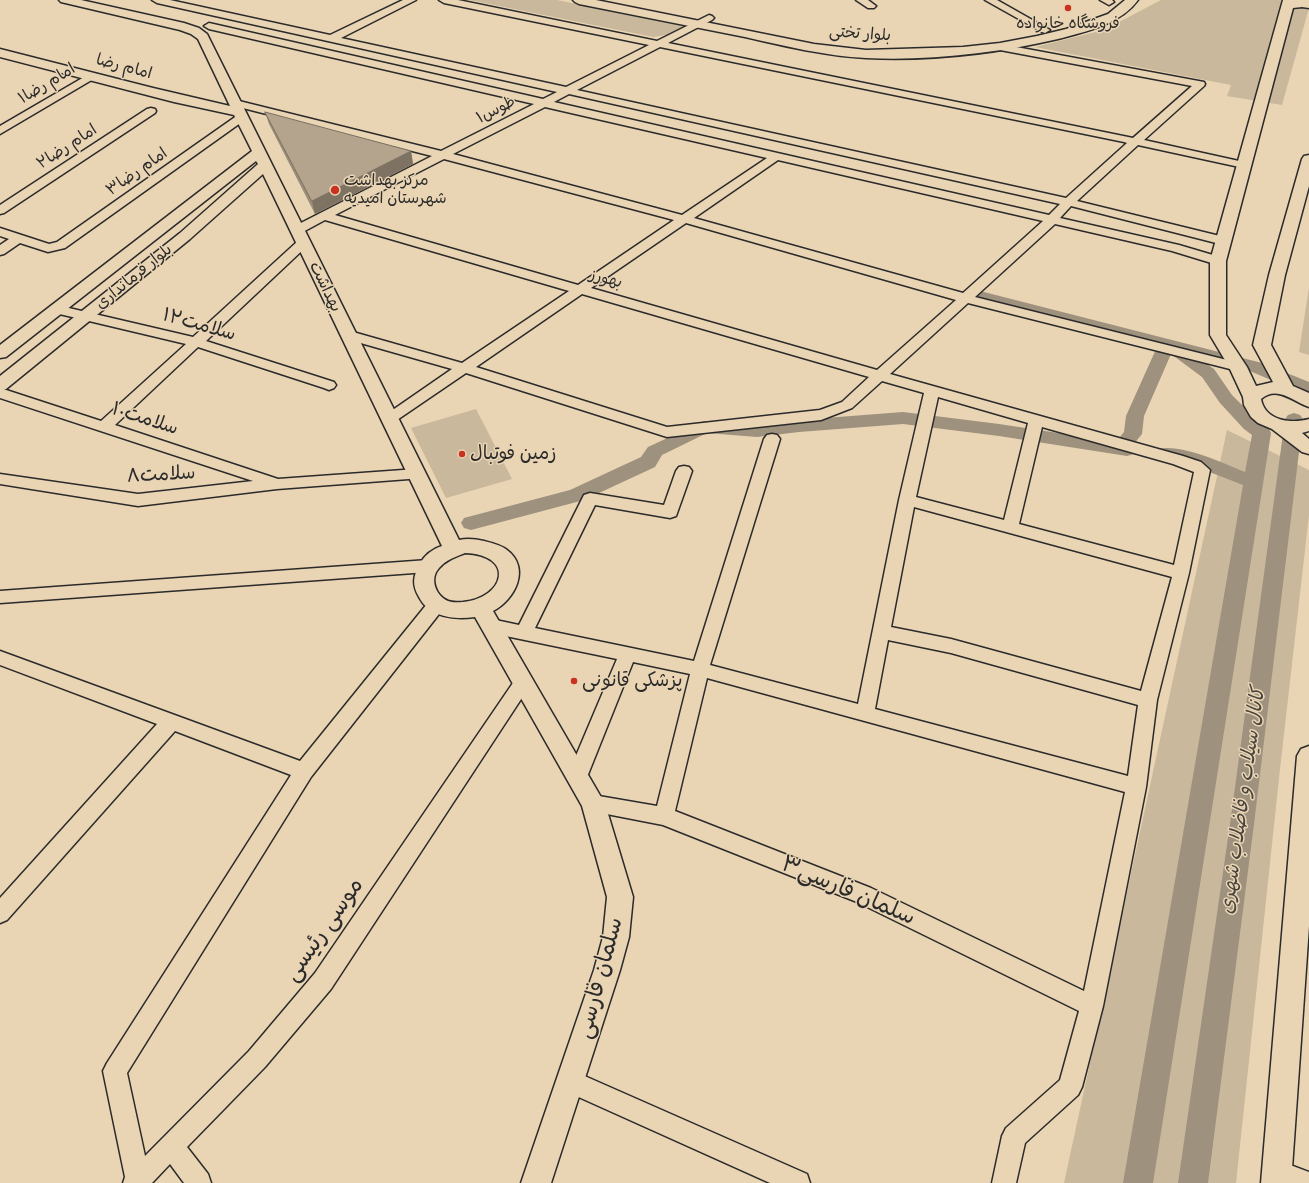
<!DOCTYPE html>
<html>
<head>
<meta charset="utf-8">
<style>
	body { margin:0 }
	canvas { display:block; background:#e9d4b3 }
</style>
</head>
<body>
<canvas width="1309" height="1183"></canvas>
<script>
const ctx = document.querySelector('canvas').getContext('2d');
ctx.lineJoin = 'round';
function fillPath(path, color) {
  ctx.fillStyle = color;
  ctx.fill(path, 'evenodd');
}
function strokePath(path, color, width, dash) {
  ctx.strokeStyle = color;
  ctx.lineWidth = width;
  ctx.lineCap = dash ? 'butt' : 'round';
  ctx.setLineDash(dash || []);
  ctx.stroke(path);
}
function label(font, color, halo, rows, align = 'center') {
  ctx.font = font + ' Caveat,"Playpen Sans Arabic",sans-serif';
  ctx.lineWidth = 3;
  ctx.setLineDash([]);
  ctx.textBaseline = 'middle';
  ctx.strokeStyle = halo;
  ctx.fillStyle = color;
  for (const [text, x, y, turn = 0] of rows) {
    ctx.save();
    ctx.translate(x, y);
    ctx.rotate((+turn || 0) * Math.PI / 180);
    ctx.textAlign = isNaN(turn) ? turn : align;
    if (halo) ctx.strokeText(text, 0, 0);
    ctx.fillText(text, 0, 0);
    ctx.restore();
  }
}
const green = new Path2D(`
	M 469,0 L 557,0 L 690,27 L 678,33 L 653,37 Z
	M 1161,0 L 1309,0 L 1309,8 L 1282,105 L 1227,96 L 1231,85 L 1035,47 L 1104,30 Z
	M 1309,287 L 1309,355 L 1299,352 Z
	M 476,409 L 512,479 L 446,498 L 411,428 Z
	M 1227,430 L 1309,470 L 1309,515 L 1280,769 L 1236,1183 L 1064,1183 Z`);
const canal = new Path2D(`
	M 980,291 L 1262,363 L 1309,382 L 1309,394 L 1301,393 L 1250,371 L 1198,358 L 1214,369 L 1232,395 L 1258,421 L 1269,429 L 1271,433 L 1153,1183 L 1123,1183 L 1243,485 L 1194,466 L 1157,459 L 1155,454 L 1157,449 C 1181,443 1223,463 1245,472 L 1252,435 L 1244,429 L 1220,403 L 1202,377 L 1171,354 L 1144,416 L 1142,434 L 1133,445 L 1136,450 L 1134,454 L 1127,456 L 999,436 L 903,424 L 799,432 L 757,437 L 707,433 L 662,455 L 655,467 L 584,500 L 471,530 L 464,528 L 461,523 L 464,518 L 570,490 L 641,457 L 648,447 L 704,421 L 757,425 L 799,420 L 903,412 L 999,424 L 1111,441 L 1119,438 L 1124,432 L 1126,416 L 1157,347 L 974,299 L 972,296 L 974,293 Z
	M 1294,413 L 1300,415 L 1303,419 L 1254,824 L 1208,1183 L 1178,1183 L 1230,824 L 1285,419 L 1288,415 Z`);
const minor = new Path2D(`
	M 152,0 L 170,0 L 330,35 L 403,0 L 416,0 L 341,38 L 566,87 L 649,45 L 444,3 L 439,0 L 458,0 L 657,41 L 709,15 L 712,16 L 714,18 L 712,20 L 668,43 L 1133,138 L 1192,86 L 1000,50 L 995,47 L 1000,44 L 1204,82 L 1205,84 L 1204,86 L 1144,140 L 1248,163 L 1250,165 L 1248,167 L 1244,168 L 1138,145 L 1077,201 L 1228,238 L 1230,241 L 1228,244 L 1224,245 L 1071,206 L 1060,218 L 1179,245 L 1223,258 L 1224,261 L 1223,264 L 1218,265 L 1172,251 L 1055,224 L 975,297 L 1243,364 L 1245,367 L 1243,370 L 1238,371 L 968,303 L 890,374 L 1183,456 L 1201,462 L 1210,470 L 1189,573 L 1157,700 L 1146,787 L 1103,1006 L 1082,1087 L 1078,1095 L 1025,1143 L 1016,1183 L 992,1183 L 1002,1136 L 1006,1128 L 1060,1080 L 1079,1011 L 857,902 L 663,825 L 586,810 L 583,804 L 586,798 L 593,795 L 657,806 L 690,674 L 633,662 L 587,777 L 584,783 L 577,785 L 570,783 L 567,777 L 617,659 L 491,633 L 485,631 L 482,626 L 485,621 L 491,619 L 519,625 L 584,495 L 590,493 L 664,505 L 676,471 L 679,467 L 684,466 L 689,467 L 692,471 L 676,516 L 670,518 L 595,505 L 535,628 L 694,661 L 764,439 L 767,435 L 772,434 L 777,435 L 780,439 L 710,665 L 858,704 L 899,500 L 924,393 L 882,381 L 852,408 L 821,420 L 667,437 L 466,373 L 394,422 L 389,424 L 384,422 L 382,419 L 384,416 L 452,369 L 343,338 L 341,335 L 343,332 L 348,331 L 353,332 L 462,363 L 569,291 L 325,220 L 301,233 L 293,233 L 291,230 L 293,227 L 432,156 L 231,105 L 230,103 L 235,100 L 441,151 L 534,104 L 209,29 L 204,26 L 209,23 L 543,99 L 557,92 L 157,3 ZM 660,47 L 1124,142 L 1127,143 L 1066,198 L 577,90 ZM 569,94 L 1060,204 L 1049,215 L 554,102 ZM 545,107 L 767,158 L 682,215 L 453,154 ZM 444,159 L 674,220 L 578,285 L 335,215 ZM 778,160 L 1043,221 L 963,293 L 694,218 ZM 686,223 L 956,300 L 877,370 L 591,288 ZM 582,294 L 869,377 L 842,402 L 820,410 L 667,427 L 476,367 ZM 938,397 L 1028,423 L 1004,520 L 916,497 ZM 1042,427 L 1173,464 L 1194,472 L 1174,565 L 1019,524 ZM 914,507 L 1172,577 L 1141,691 L 951,639 L 891,627 ZM 888,640 L 951,653 L 1138,705 L 1128,776 L 875,709 ZM 707,678 L 1125,792 L 1084,991 L 871,888 L 675,811 Z
	M 856,0 L 868,0 L 876,6 L 874,8 L 868,8 Z
	M 985,0 L 997,0 L 1050,30 L 1045,33 L 1042,32 Z
	M 1100,0 L 1112,0 L 1114,2 L 1109,5 Z
	M 91,73 L 96,76 L 95,78 L 0,134 L 0,126 Z
	M 151,108 L 155,109 L 156,111 L 155,113 L 4,213 L 0,214 L 0,205 L 147,109 Z
	M 242,114 L 246,115 L 247,117 L 246,119 L 65,248 L 48,252 L 20,243 L 4,254 L 0,255 L 0,245 L 9,239 L 0,236 L 0,228 L 49,244 L 57,242 L 238,115 Z
	M 303,239 L 307,240 L 309,243 L 307,246 L 206,341 L 334,382 L 336,385 L 334,388 L 329,390 L 324,388 L 198,347 L 115,425 L 278,479 L 417,469 L 422,470 L 425,474 L 422,478 L 277,489 L 138,506 L 0,484 L 0,474 L 138,494 L 253,481 L 0,398 L 0,388 L 101,421 L 186,344 L 51,312 L 49,309 L 51,306 L 56,305 L 193,337 L 299,240 Z
	M 428,560 L 434,562 L 436,566 L 434,570 L 428,572 L 0,603 L 0,591 Z
	M 437,597 L 443,599 L 446,604 L 443,609 L 311,777 L 127,1073 L 145,1156 L 249,1051 L 315,973 L 517,677 L 523,675 L 529,677 L 532,682 L 529,687 L 331,989 L 265,1067 L 187,1147 L 208,1174 L 211,1183 L 184,1183 L 170,1164 L 152,1183 L 123,1183 L 125,1177 L 103,1071 L 107,1063 L 291,775 L 175,731 L 7,920 L 0,923 L 0,898 L 157,724 L 0,665 L 0,651 L 300,761 L 431,599 Z
	M 571,1070 L 807,1174 L 810,1183 L 770,1183 L 563,1090 L 559,1082 L 563,1074 Z
	M 1277,1160 L 1309,1172 L 1309,1183 L 1274,1183 L 1268,1181 L 1265,1172 L 1268,1163 Z`);
const tertiary = new Path2D(`
	M 59,0 L 81,0 L 184,23 L 199,28 L 207,34 L 459,540 C 467,538 476,539 484,541 C 492,543 501,545 507,550 C 531,568 515,600 493,611 L 605,804 L 633,897 L 629,937 L 620,970 L 551,1183 L 521,1183 L 594,970 L 603,937 L 607,897 L 582,806 L 475,617 C 454,620 429,617 419,597 C 412,585 413,577 419,565 C 424,556 432,549 442,546 L 263,174 L 190,239 L 6,389 L 0,391 L 0,376 L 180,233 L 258,164 L 256,161 L 6,357 L 0,358 L 0,345 L 252,151 L 234,115 L 174,102 L 0,57 L 0,49 L 153,88 L 230,106 L 198,39 L 191,34 L 180,30 L 61,2 ZM 465,553 C 516,555 505,598 463,602 C 458,602 453,603 448,601 C 436,596 429,579 439,568 C 446,560 455,557 465,553 Z
	M 573,0 L 596,0 L 814,44 L 866,50 L 963,47 L 1000,43 L 1037,36 L 1066,29 L 1108,14 L 1125,0 L 1138,0 C 1121,24 1085,32 1058,39 C 998,53 929,61 866,58 C 825,56 785,46 745,37 C 689,26 634,15 579,4 L 575,2 Z
	M 1283,0 L 1309,0 L 1309,8 L 1302,7 L 1293,8 L 1226,261 L 1226,335 L 1247,367 L 1256,386 L 1273,382 L 1253,345 L 1269,275 L 1302,159 L 1304,156 L 1309,155 L 1309,186 L 1285,275 L 1271,345 L 1293,386 L 1309,393 L 1309,407 C 1293,402 1278,385 1261,399 C 1265,421 1291,424 1309,419 L 1309,431 L 1302,433 L 1309,439 L 1309,454 L 1302,452 L 1272,429 L 1258,423 L 1251,417 L 1244,405 L 1243,397 L 1229,367 L 1210,335 L 1210,261 Z
	M 1309,746 L 1309,926 L 1291,1183 L 1261,1183 L 1297,756 L 1301,749 Z`);
const wall = new Path2D(`
	M 265,112 L 411,151 L 413,164 L 315,214 L 269,124 Z`);
const shadedWall = new Path2D(`
	M 411,151 L 413,164 L 315,214 L 312,201 Z`);
const building = new Path2D(`
	M 265,112 L 411,151 L 312,201 Z`);
const markers = [
	[1068,8,4,"#c8321e"],
	[335,190,5,"#c8321e"],
	[462,454,4,"#c8321e"],
	[574,681,4,"#c8321e"]
];
const farPoinames = [
	["فروشگاه خانواده",1068,24],
	["مرکز بهداشت",344,181,"left"],
	["شهرستان امیدیه",344,199,"left"]
];
const farStreetnames = [
	["بلوار تختی",860,34,4],
	["امام رضا",124,67,15],
	["امام رضا۱",47,84,-31],
	["طوس۱",496,110,-27],
	["امام رضا۲",67,147,-33],
	["امام رضا۳",137,172,-35],
	["بلوار فرمانداری",134,277,-39],
	["بهورز",606,279,16],
	["بهداشت",325,287,64]
];
const streetNames = [
	["سلامت۱۲",199,325,16],
	["سلامت۱۰",145,419,18],
	["سلامت۸",161,475,-3]
];
const poiNames = [
	["زمین فوتبال",470,454],
	["پزشکی قانونی",582,681]
];
const waterNames = [
	["کانال سیلاب و فاضلاب شهری",1243,801,-82]
];
const nearStreetnames = [
	["سلمان فارسی۳",848,891,23],
	["موسی رئیسی",324,930,-55],
	["سلمان فارسی",600,978,-75]
];
fillPath(green, '#cab89d');
fillPath(canal, '#9e917d');
strokePath(minor, '#2b2b2b', 3);
strokePath(tertiary, '#2b2b2b', 3);
fillPath(minor, '#e9d4b3');
fillPath(tertiary, '#e9d4b3');
fillPath(wall, '#9b8d79');
fillPath(shadedWall, '#7e7363');
fillPath(building, '#b4a48d');
strokePath(building, '#7e7363', 1);
for (const [x, y, r, color] of markers) {
  const dot = new Path2D();
  dot.arc(x, y, r, 0, 2 * Math.PI);
  ctx.fillStyle = color;
  ctx.fill(dot);
  strokePath(dot, '#e9d4b3', 1.5);
}
label('16px', '#2b2b2b', '#e9d4b3', farPoinames);
label('16px', '#2b2b2b', '#e9d4b3', farStreetnames);
label('19px', '#2b2b2b', '#e9d4b3', streetNames);
label('19px', '#2b2b2b', '#e9d4b3', poiNames, 'left');
label('italic 20px', '#484440', '#e9d4b3', waterNames);
label('23px', '#2b2b2b', '#e9d4b3', nearStreetnames);
</script>
</body>
</html>
